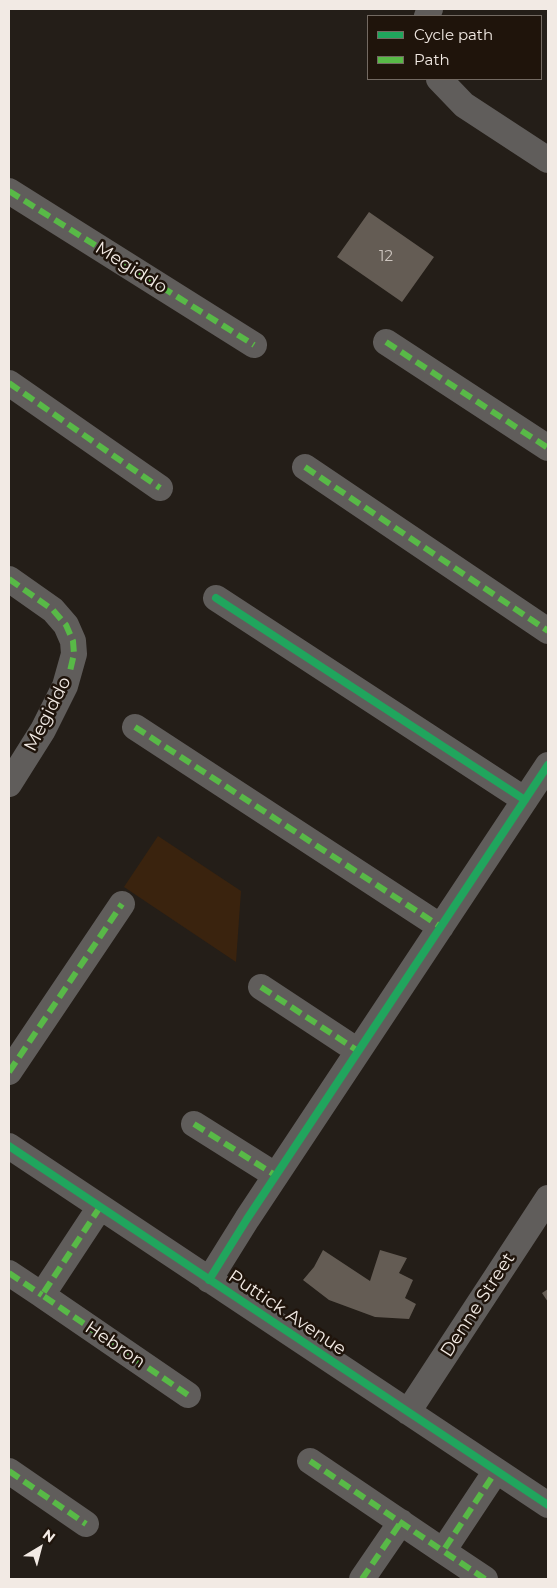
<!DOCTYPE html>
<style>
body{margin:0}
#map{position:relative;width:557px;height:1588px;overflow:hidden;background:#241e18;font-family:Montserrat,sans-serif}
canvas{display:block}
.frame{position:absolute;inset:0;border:10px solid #f2eae4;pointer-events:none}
.legend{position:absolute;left:367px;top:15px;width:175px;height:65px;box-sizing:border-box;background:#1f140b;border:1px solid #736a62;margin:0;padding:6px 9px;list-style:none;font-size:15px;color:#f2eae4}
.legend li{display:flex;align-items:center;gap:10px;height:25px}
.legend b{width:25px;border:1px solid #736a62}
.north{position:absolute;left:15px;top:1523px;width:50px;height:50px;-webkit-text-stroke:4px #1f140b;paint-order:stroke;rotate:37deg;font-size:14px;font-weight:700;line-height:20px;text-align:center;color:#f2eae4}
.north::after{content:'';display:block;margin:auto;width:18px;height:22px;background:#f2eae4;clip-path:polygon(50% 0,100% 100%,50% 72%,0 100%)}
</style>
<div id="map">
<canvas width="557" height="1588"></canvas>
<div class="frame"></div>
<ul class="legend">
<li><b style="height:6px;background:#20a55d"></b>Cycle path</li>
<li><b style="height:6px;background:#58b947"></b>Path</li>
</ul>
<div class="north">N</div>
</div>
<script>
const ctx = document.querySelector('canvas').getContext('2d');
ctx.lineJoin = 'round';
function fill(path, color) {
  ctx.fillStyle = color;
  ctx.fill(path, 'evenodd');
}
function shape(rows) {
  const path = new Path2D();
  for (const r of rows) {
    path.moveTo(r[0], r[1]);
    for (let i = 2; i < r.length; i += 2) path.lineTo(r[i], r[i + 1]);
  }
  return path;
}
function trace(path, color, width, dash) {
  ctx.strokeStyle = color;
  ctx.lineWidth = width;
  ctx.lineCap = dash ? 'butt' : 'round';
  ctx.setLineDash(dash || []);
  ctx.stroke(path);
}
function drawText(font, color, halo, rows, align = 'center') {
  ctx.font = font + ' Montserrat,sans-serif';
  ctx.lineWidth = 5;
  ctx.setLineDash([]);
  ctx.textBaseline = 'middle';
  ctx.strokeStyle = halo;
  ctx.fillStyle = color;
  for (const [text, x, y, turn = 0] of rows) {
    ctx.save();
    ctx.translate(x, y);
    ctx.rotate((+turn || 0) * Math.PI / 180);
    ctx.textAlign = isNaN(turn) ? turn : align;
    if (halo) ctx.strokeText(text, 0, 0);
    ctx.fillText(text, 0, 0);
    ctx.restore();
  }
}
fill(shape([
 [158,836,241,891,236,962,124,887]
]), '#3a230e');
fill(shape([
 [369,212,434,257,402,302,337,257],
 [323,1250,370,1281,380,1250,407,1258,399,1273,413,1280,405,1298,416,1304,409,1319,375,1317,329,1300,303,1280,314,1267],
 [548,1289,548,1302,542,1293]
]), '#645c54');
trace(shape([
 [427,16,430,9],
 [439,79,464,105,548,160],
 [9,191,254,345],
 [386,342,548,448],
 [9,383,160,488],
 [305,467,548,631],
 [9,579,53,610,66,625,73,641,74,654,65,686,43,730,9,784],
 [216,598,525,800],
 [135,727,441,927],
 [261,987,358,1051],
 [9,1072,122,904],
 [194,1124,275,1175],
 [9,1146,548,1505],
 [100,1207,42,1295,188,1395],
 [9,1273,42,1295],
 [209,1280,247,1219,548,765],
 [408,1412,548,1198],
 [310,1461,443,1551],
 [9,1471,86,1524],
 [362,1579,401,1522],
 [485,1579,443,1551,496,1471]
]), '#605d5b', 26);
trace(shape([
 [9,191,254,345],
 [386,342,548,448],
 [9,383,160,488],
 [305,467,548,631],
 [9,579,53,610,66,625,73,641,74,654,70,671],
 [135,727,441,927],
 [261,987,358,1051],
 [9,1072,122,904],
 [194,1124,275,1175],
 [100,1207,42,1295,188,1395],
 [9,1273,42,1295],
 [310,1461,443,1551],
 [9,1471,86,1524],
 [362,1579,401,1522],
 [485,1579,443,1551,496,1471]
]), '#58b947', 6, [12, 6]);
trace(shape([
 [216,598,525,800],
 [9,1146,548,1505],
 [209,1280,247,1219,548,765]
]), '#20a55d', 8);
drawText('15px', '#cec6c0', null, [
 ["12",386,257]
]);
drawText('18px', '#f2eae4', '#1f140b', [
 ["Megiddo",131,268,32],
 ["Megiddo",48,714,-63],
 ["Denne Street",478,1305,-57],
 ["Puttick Avenue",287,1313,34],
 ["Hebron",115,1345,34]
]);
</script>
